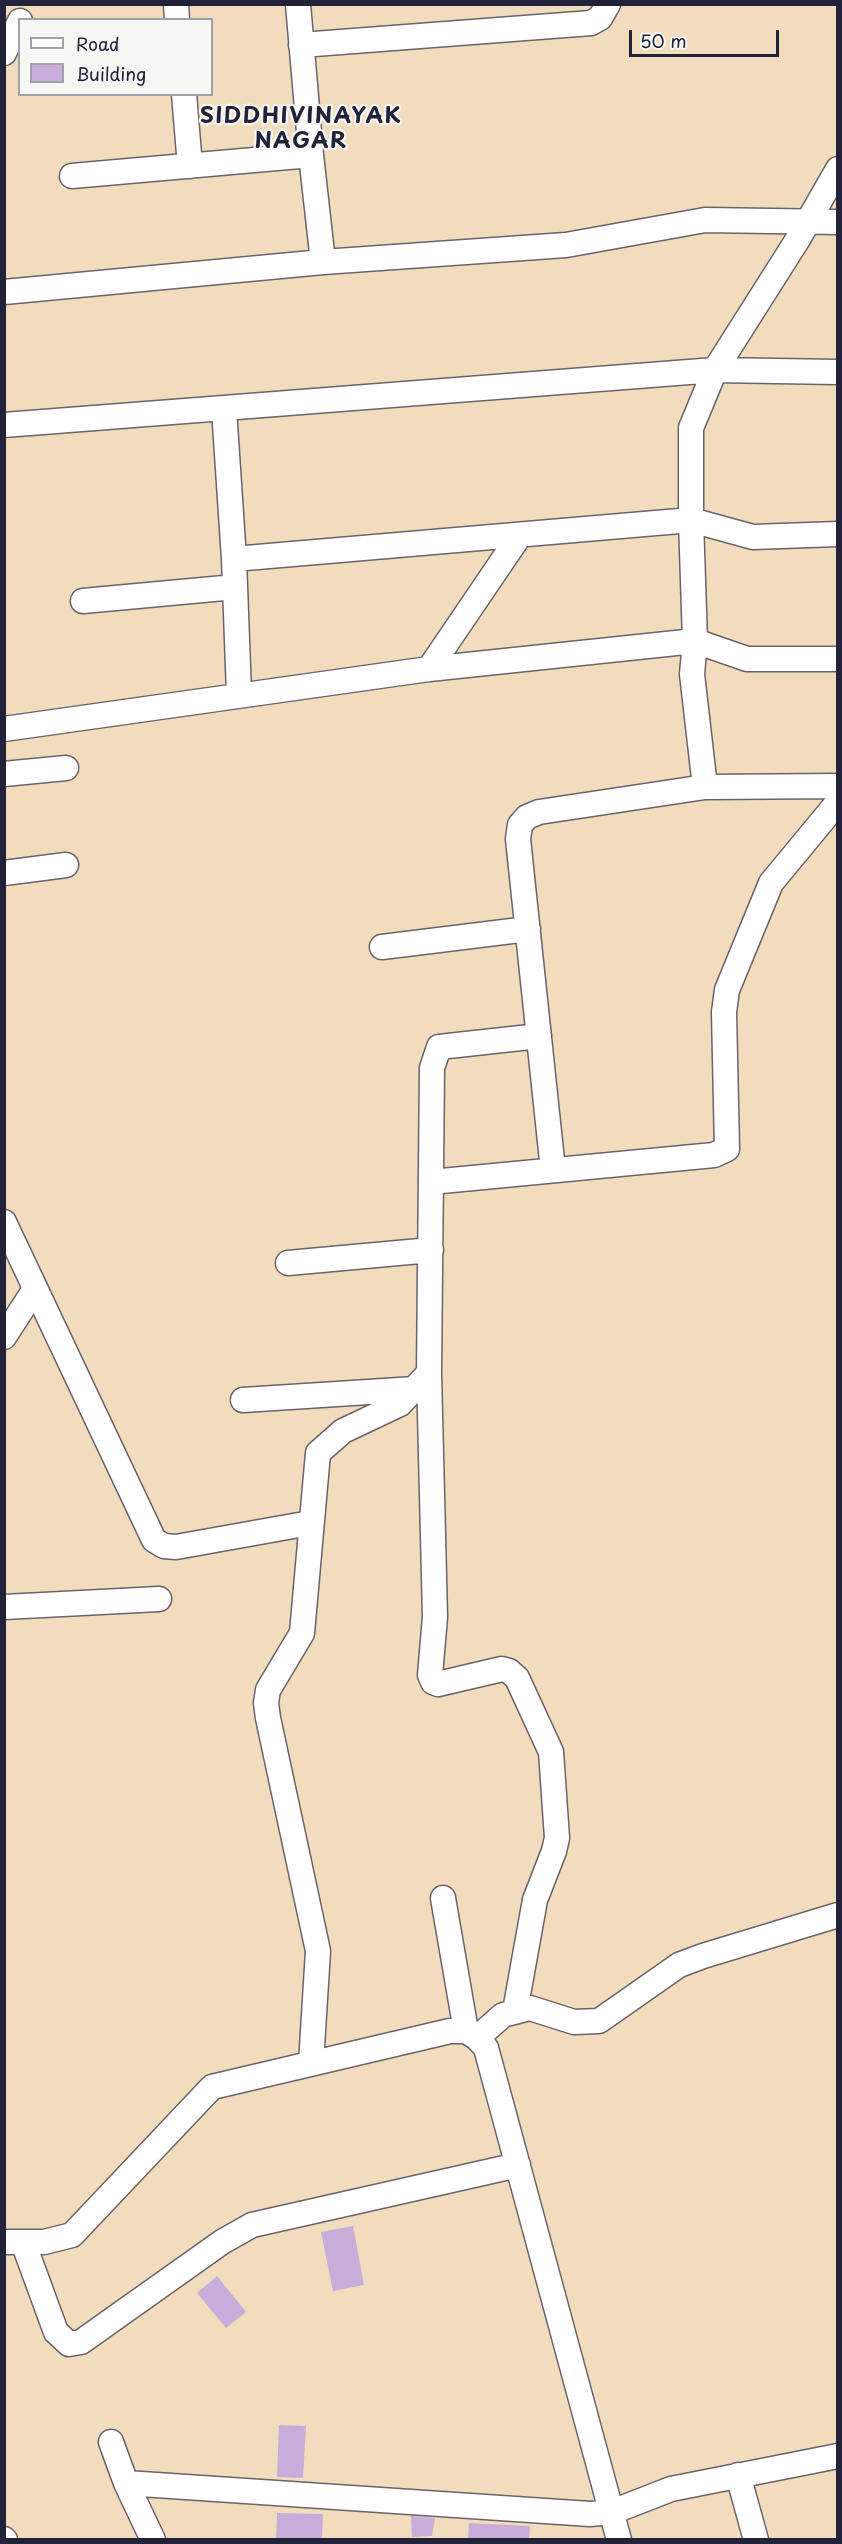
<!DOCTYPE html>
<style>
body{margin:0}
#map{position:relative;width:842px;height:2544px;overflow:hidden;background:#f2dcbe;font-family:"Playpen Sans",sans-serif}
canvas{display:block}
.frame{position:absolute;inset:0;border:6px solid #22223b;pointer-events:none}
.legend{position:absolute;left:18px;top:18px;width:195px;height:78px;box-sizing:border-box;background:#f6f6f2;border:2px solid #a1a1a9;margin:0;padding:8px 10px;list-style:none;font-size:18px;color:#22223b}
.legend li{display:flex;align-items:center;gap:12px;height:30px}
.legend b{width:30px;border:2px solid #a1a1a9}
.scale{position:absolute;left:629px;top:30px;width:150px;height:27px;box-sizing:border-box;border:3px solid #22223b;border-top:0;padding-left:8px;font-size:18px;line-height:21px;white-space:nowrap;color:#22223b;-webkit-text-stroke:4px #f6f6f2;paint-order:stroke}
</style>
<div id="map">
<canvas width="842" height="2544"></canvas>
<div class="frame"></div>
<ul class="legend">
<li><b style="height:8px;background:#fff"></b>Road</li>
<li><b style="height:16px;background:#c8adda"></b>Building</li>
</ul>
<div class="scale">50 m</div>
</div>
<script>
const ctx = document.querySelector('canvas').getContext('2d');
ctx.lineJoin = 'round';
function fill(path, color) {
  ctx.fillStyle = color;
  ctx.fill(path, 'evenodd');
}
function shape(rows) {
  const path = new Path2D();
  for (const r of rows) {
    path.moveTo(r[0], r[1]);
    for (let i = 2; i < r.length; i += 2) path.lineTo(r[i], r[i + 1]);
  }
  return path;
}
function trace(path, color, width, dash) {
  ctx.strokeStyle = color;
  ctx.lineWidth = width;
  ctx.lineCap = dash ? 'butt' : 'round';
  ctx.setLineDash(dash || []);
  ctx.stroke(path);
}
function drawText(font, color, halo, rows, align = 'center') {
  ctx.font = font + ' "Playpen Sans",sans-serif';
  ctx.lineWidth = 4.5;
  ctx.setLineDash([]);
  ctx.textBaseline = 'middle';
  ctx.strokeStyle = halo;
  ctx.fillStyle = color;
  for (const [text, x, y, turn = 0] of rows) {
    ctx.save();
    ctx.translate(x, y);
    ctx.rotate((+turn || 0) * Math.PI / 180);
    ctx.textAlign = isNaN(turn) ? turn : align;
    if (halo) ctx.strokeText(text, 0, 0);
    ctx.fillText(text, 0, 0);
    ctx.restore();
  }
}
fill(shape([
 [353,2226,364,2285,333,2291,321,2232],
 [217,2276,246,2312,226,2328,197,2293],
 [279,2425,306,2426,303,2478,277,2477],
 [277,2513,323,2514,322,2540,276,2540],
 [411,2516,435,2518,432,2536,412,2537],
 [469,2523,530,2526,529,2540,468,2540]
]), '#c8adda');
const minor = shape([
 [176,4,177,20],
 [298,4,311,155,323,262],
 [301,45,591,23,600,18,608,4],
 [4,53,20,21],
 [184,94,190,166],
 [838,169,798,239,715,370,691,428,691,520,695,641,692,674,705,787,838,786],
 [72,176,311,155],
 [4,292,323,262,566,245,705,220,838,222],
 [224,409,234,559,239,694],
 [4,425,715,370,838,372],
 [234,559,691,520,753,537,838,534],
 [83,601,235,587],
 [429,669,520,535],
 [4,729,429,669,695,641,747,659,838,659],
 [4,774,66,768],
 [4,873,66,865],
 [382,947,528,929],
 [553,1170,518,839,520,825,527,817,539,812,705,787],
 [431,1182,714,1155,727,1149,724,1012,727,990,771,883,838,802],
 [4,1222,154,1540,164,1546,176,1547,310,1523],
 [288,1263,431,1250],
 [4,1337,35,1289],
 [243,1400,415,1389],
 [4,1607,159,1599],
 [443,1898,466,2031],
 [515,2011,535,1900,554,1851,557,1838,551,1752,517,1678,509,1671,502,1669,438,1684,433,1682,430,1675,435,1617,429,1373,432,1068,439,1047,539,1036],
 [477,2038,503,2015,530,2008,574,2022,599,2021,679,1965,703,1956,838,1915],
 [311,2063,318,1951,268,1718,266,1703,268,1690,302,1633,318,1453,343,1431,400,1404,429,1373],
 [4,2242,44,2242,72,2235,212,2087,450,2031,466,2031,477,2038,486,2048,619,2540],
 [23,2242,56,2332,69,2344,81,2342,222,2242,252,2225,518,2165],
 [111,2442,126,2483,153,2540],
 [738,2475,756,2540],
 [126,2483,590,2514,612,2512,671,2489,838,2456],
 [4,2539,5,2540]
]);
trace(minor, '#6b6369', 27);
trace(minor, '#fff', 24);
ctx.letterSpacing = '1.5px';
drawText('bold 22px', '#22223b', '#f6f6f2', [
 ["SIDDHIVINAYAK",301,117],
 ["NAGAR",301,142]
]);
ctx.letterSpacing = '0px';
</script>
